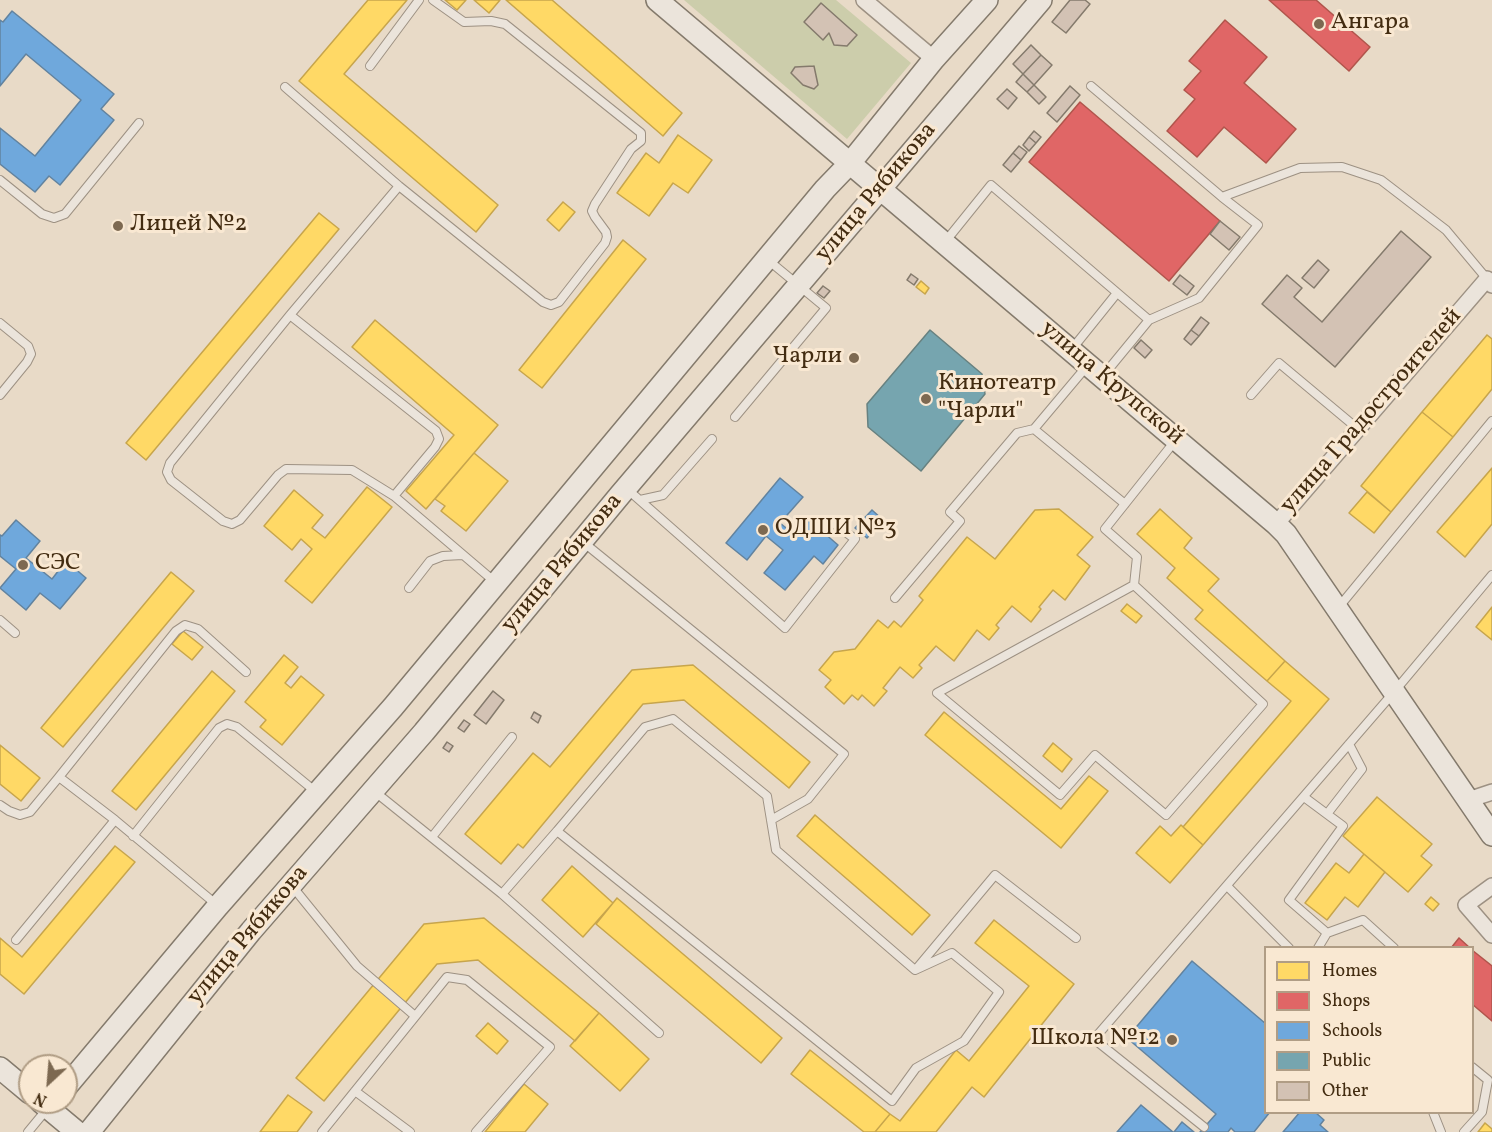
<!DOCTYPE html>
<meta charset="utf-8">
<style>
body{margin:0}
#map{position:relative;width:1492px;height:1132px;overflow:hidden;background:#e8dac7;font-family:Vollkorn,serif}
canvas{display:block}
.legend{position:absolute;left:1264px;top:946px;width:210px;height:168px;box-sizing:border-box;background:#f9e8d2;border:2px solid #b09d85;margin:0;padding:8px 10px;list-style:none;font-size:18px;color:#432c11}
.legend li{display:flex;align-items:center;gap:12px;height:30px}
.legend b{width:30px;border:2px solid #b09d85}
.north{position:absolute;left:18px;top:1054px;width:60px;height:60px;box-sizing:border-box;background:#f9e8d2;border:2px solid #b09d85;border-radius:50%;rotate:206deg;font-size:16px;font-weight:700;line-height:24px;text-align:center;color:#432c11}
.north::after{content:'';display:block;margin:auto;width:21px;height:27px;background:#7d6951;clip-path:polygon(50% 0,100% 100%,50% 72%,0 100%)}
</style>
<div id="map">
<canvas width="1492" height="1132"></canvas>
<ul class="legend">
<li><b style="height:16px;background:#ffd966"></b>Homes</li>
<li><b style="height:16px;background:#e06666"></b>Shops</li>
<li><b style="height:16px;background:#6fa8dc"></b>Schools</li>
<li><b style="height:16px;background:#76a5af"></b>Public</li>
<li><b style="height:16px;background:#d3c2b4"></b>Other</li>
</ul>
<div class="north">N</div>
</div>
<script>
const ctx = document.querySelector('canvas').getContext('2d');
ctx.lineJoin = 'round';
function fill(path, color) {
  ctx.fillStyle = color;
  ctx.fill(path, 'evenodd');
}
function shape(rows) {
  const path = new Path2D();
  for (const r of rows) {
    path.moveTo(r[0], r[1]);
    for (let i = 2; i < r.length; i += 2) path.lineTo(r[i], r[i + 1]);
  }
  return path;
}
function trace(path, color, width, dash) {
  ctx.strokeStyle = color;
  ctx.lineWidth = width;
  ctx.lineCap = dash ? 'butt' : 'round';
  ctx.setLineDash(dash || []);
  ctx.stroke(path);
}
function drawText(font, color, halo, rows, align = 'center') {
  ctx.font = font + ' Vollkorn,serif';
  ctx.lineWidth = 6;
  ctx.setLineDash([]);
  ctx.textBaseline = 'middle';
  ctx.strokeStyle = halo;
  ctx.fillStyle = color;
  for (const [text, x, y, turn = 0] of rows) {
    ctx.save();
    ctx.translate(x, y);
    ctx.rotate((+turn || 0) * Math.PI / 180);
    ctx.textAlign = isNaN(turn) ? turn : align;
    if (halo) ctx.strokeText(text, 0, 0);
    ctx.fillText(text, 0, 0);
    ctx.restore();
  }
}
fill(shape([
 [684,0,836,0,911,63,847,139]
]), '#cccdab');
const homes = shape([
 [368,0,407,0,344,74,498,205,476,232,299,81,368,0],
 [445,0,466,0,457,10,445,0],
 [474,0,500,0,489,13,474,0],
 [506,0,552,0,682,113,663,136,506,0],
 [678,135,712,160,688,193,673,183,649,216,617,193,646,153,659,163,678,135],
 [563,202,575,212,559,231,547,220,563,202],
 [319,213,339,229,146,460,126,443,319,213],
 [623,240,646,259,542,388,519,370,623,240],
 [921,281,929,288,925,294,916,287,921,281],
 [375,320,498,425,426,509,406,491,454,435,352,347,375,320],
 [1487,335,1492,339,1492,389,1453,437,1422,412,1487,335],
 [1422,412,1453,437,1391,512,1361,486,1422,412],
 [474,453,508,481,466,531,441,511,445,506,435,499,474,453],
 [1492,468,1492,524,1465,557,1437,532,1492,468],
 [367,487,392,507,312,603,285,581,312,549,301,539,292,550,264,526,294,490,323,515,312,528,325,538,367,487],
 [1367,492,1391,512,1374,533,1349,513,1367,492],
 [1059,509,1093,537,1077,555,1090,566,1065,600,1053,590,1039,607,1041,609,1031,622,1012,606,996,625,999,628,989,640,977,630,954,661,936,646,919,665,922,668,913,678,900,667,883,688,887,691,874,706,862,695,858,700,852,695,844,704,825,687,831,680,819,670,834,652,855,649,878,620,888,628,894,621,901,627,923,600,919,596,967,537,995,559,1035,510,1059,509],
 [1160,509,1192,538,1184,548,1219,579,1208,591,1285,661,1267,681,1195,619,1203,610,1167,578,1175,568,1137,534,1160,509],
 [171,572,194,591,63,747,41,728,171,572],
 [1127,604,1142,616,1136,623,1121,611,1127,604],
 [1492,607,1492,640,1476,627,1492,607],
 [183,631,203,647,192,660,172,644,183,631],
 [284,655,298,667,285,683,291,688,301,676,324,695,282,745,260,727,266,720,245,702,284,655],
 [1285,661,1329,699,1203,845,1183,827,1291,701,1267,681,1285,661],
 [693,665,810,762,789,788,684,700,643,704,523,848,518,844,501,864,465,834,533,753,550,767,632,670,693,665],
 [212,671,235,691,136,810,112,791,212,671],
 [944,712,1061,809,1089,776,1108,791,1061,848,925,735,944,712],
 [1053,743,1072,759,1062,772,1043,756,1053,743],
 [0,745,40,778,21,801,0,784,0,745],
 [1377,797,1432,844,1421,856,1432,865,1408,892,1343,836,1377,797],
 [815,815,930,915,912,935,797,836,815,815],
 [1181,825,1203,845,1170,883,1136,853,1160,826,1171,836,1181,825],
 [115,846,135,862,24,994,0,974,0,938,22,957,115,846],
 [1364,854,1385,872,1358,907,1345,897,1327,920,1305,903,1336,863,1349,873,1364,854],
 [572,866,613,903,583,937,542,900,572,866],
 [1431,897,1439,904,1433,911,1425,904,1431,897],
 [617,898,782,1038,761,1063,596,924,617,898],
 [484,918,599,1013,575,1041,478,960,437,964,324,1101,296,1078,424,924,484,918],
 [994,920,1074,984,984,1097,972,1087,936,1132,875,1132,890,1114,900,1121,956,1050,969,1061,1029,986,975,943,994,920],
 [599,1013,649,1059,620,1091,570,1046,599,1013],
 [488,1023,508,1041,497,1054,476,1036,488,1023],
 [810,1050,890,1114,875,1132,864,1132,791,1074,810,1050],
 [524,1084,548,1104,525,1132,485,1132,524,1084],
 [288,1095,312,1112,297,1132,260,1132,288,1095],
 [1485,1123,1492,1129,1492,1132,1478,1132,1485,1123]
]);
fill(homes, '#ffd966');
trace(homes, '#c7a54c', 1.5);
const shops = shape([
 [1269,0,1316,0,1370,47,1349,71,1269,0],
 [1225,20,1267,57,1244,83,1296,129,1266,163,1224,127,1197,157,1167,131,1195,99,1184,90,1201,71,1189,61,1225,20],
 [1080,102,1220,221,1169,281,1029,162,1080,102],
 [1459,938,1470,948,1451,948,1459,938],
 [1472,950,1492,966,1492,1021,1472,1004,1472,950]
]);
fill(shops, '#e06666');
trace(shops, '#b1554c', 1.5);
const schools = shape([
 [12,11,114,94,101,109,114,120,60,185,49,176,35,192,0,164,0,128,35,156,81,100,26,54,0,86,0,20,3,22,12,11],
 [780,478,803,497,780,523,796,536,809,520,838,545,823,564,814,556,785,590,764,573,783,550,766,536,747,560,726,543,780,478],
 [872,510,883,520,867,538,855,528,872,510],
 [16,520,40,541,26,558,52,579,66,561,86,578,60,609,40,593,26,610,0,588,16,569,0,556,0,535,2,536,16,520],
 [1192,961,1266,1024,1266,1112,1270,1112,1254,1132,1235,1132,1231,1128,1228,1132,1200,1132,1216,1114,1127,1038,1192,961],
 [1141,1105,1173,1132,1117,1132,1141,1105],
 [1300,1112,1315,1112,1324,1120,1320,1125,1328,1132,1283,1132,1300,1112],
 [1182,1122,1194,1132,1174,1132,1182,1122]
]);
fill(schools, '#6fa8dc');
trace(schools, '#62839f', 1.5);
const public = shape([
 [930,330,982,374,985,394,921,471,868,427,867,404,930,330]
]);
fill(public, '#76a5af');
trace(public, '#678180', 1.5);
const building = shape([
 [1070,0,1085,0,1090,4,1066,33,1052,22,1070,0],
 [821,3,857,35,847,46,834,45,829,33,823,40,804,22,821,3],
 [1031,45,1041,55,1023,74,1013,64,1031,45],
 [1041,55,1052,65,1034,85,1023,74,1041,55],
 [814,66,818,85,814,89,803,85,791,73,795,67,814,66],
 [1023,74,1034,85,1027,92,1016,82,1023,74],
 [1034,85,1046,97,1039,104,1027,92,1034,85],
 [1070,86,1080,95,1057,122,1047,113,1070,86],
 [1007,89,1017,98,1008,109,997,99,1007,89],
 [1034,131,1041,137,1036,143,1029,137,1034,131],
 [1029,137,1036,143,1029,151,1023,145,1029,137],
 [1019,146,1027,152,1021,160,1013,153,1019,146],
 [1013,153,1021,160,1011,172,1003,165,1013,153],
 [1220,221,1240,237,1229,250,1210,234,1220,221],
 [1401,231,1431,257,1335,367,1262,304,1287,275,1302,288,1294,297,1322,322,1401,231],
 [1318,260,1329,270,1314,288,1302,278,1318,260],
 [911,274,918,279,914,285,907,280,911,274],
 [1180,275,1194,286,1187,295,1173,284,1180,275],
 [823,286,830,291,824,298,817,293,823,286],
 [1201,317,1209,323,1199,336,1191,330,1201,317],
 [1191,330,1199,336,1191,345,1184,339,1191,330],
 [1141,340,1152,350,1145,358,1134,348,1141,340],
 [493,691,504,700,486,724,474,715,493,691],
 [534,712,541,716,538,723,531,718,534,712],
 [464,720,470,724,464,732,458,728,464,720],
 [447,742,453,746,449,752,443,748,447,742]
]);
fill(building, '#d3c2b4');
trace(building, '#847a6c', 1.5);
const lane = shape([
 [370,66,419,0],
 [1091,86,1222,197,1300,168,1342,167,1381,180,1446,230,1487,279],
 [285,87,399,186,543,302,551,305,559,302,605,243,607,237,606,232,595,217,592,211,595,204,631,149,641,141,641,133,505,24,491,21,464,22,433,0],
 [0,180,42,214,54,218,65,214,139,123],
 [399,186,290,315,170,463,167,472,171,480,223,521,232,524,240,520,278,475,286,469,352,470,394,496,495,582],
 [945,242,991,185,1149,320,1103,376],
 [290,315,436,431,439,439,435,447,394,496],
 [1149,320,1199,298,1258,225,1222,197],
 [0,323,28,346,31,354,27,362,0,395],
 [1072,349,1117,293],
 [1087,366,1034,429,1125,504],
 [1251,395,1279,363,1358,429],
 [735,417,826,308,768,260],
 [627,489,785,628,855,539,832,522],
 [640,500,663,495,712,439],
 [583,542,844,754,808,799,771,820],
 [1134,585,937,693,1060,795,1095,755,1166,815,1263,704,1134,585,1137,557,1105,529,1175,441],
 [409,588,430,561,443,556,463,555],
 [895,598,960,521,950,512,1017,433,1034,429],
 [1338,608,1492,421],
 [0,620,15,633],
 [59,777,176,631,185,625,198,629,246,672],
 [374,791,502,894,557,831,892,1101,916,1068,964,1041,999,992,952,953,915,970,776,850,767,796,673,719,645,727,557,831],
 [1304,797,1343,826,1289,900,1327,933,1318,948],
 [0,805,9,811,20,815,30,812,59,777,115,820],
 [1327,814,1362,769,1349,744],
 [133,836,219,728,227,724,237,727,316,792],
 [432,837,512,737],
 [292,886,357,966,415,1016],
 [1227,886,1289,948],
 [502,894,659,1033],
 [1327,933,1363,920,1394,948],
 [16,940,115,820,217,905],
 [918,967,995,875,1076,938],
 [355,1091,410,1132],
 [1433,1112,1441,1132],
 [1204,1127,1094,1039,1394,692,1492,575],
 [28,1132,47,1109],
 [322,1132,447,977,467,980,550,1047,476,1132],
 [1464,1132,1482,1112,1488,1080,1472,1067]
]);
const street = shape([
 [864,0,934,59],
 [1276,524,1487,279,1492,285],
 [1468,800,1492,792],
 [1492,886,1466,905,1492,935]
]);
const secondary = shape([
 [657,0,1276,524,1286,534,1492,835],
 [0,1068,30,1093],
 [66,1087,218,906,393,707,825,189,851,162,934,59,987,0],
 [41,1102,77,1132],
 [89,1132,251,931,424,732,620,495,1041,0]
]);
trace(lane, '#9d9183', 10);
trace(street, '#9d9183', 18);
trace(secondary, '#847a6c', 24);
trace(lane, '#ebe4db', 8);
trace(street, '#ebe4db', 15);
trace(secondary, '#ebe4db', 21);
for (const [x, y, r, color] of [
 [1319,24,6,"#7d6951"],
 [118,226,6,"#7d6951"],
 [854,358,6,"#7d6951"],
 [926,399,6,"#7d6951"],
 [763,530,6,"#7d6951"],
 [23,565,6,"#7d6951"],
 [1172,1040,6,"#7d6951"]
]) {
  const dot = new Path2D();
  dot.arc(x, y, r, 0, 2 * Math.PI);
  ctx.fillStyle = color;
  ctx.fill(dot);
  trace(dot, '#f9e8d2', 2);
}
drawText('24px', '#432c11', '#f9e8d2', [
 ["Ангара",1331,24],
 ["Лицей №2",130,226],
 ["Чарли",842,358,"right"],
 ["Кинотеатр",938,385],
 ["\"Чарли\"",938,413],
 ["ОДШИ №3",775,530],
 ["СЭС",35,565],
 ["Школа №12",1160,1040,"right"]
], 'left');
drawText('24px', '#432c11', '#f9e8d2', [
 ["улица Рябикова",877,193,-50],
 ["улица Крупской",1111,384,40],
 ["улица Градостроителей",1372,412,-49],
 ["улица Рябикова",563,564,-50],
 ["улица Рябикова",249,936,-50]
]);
</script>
